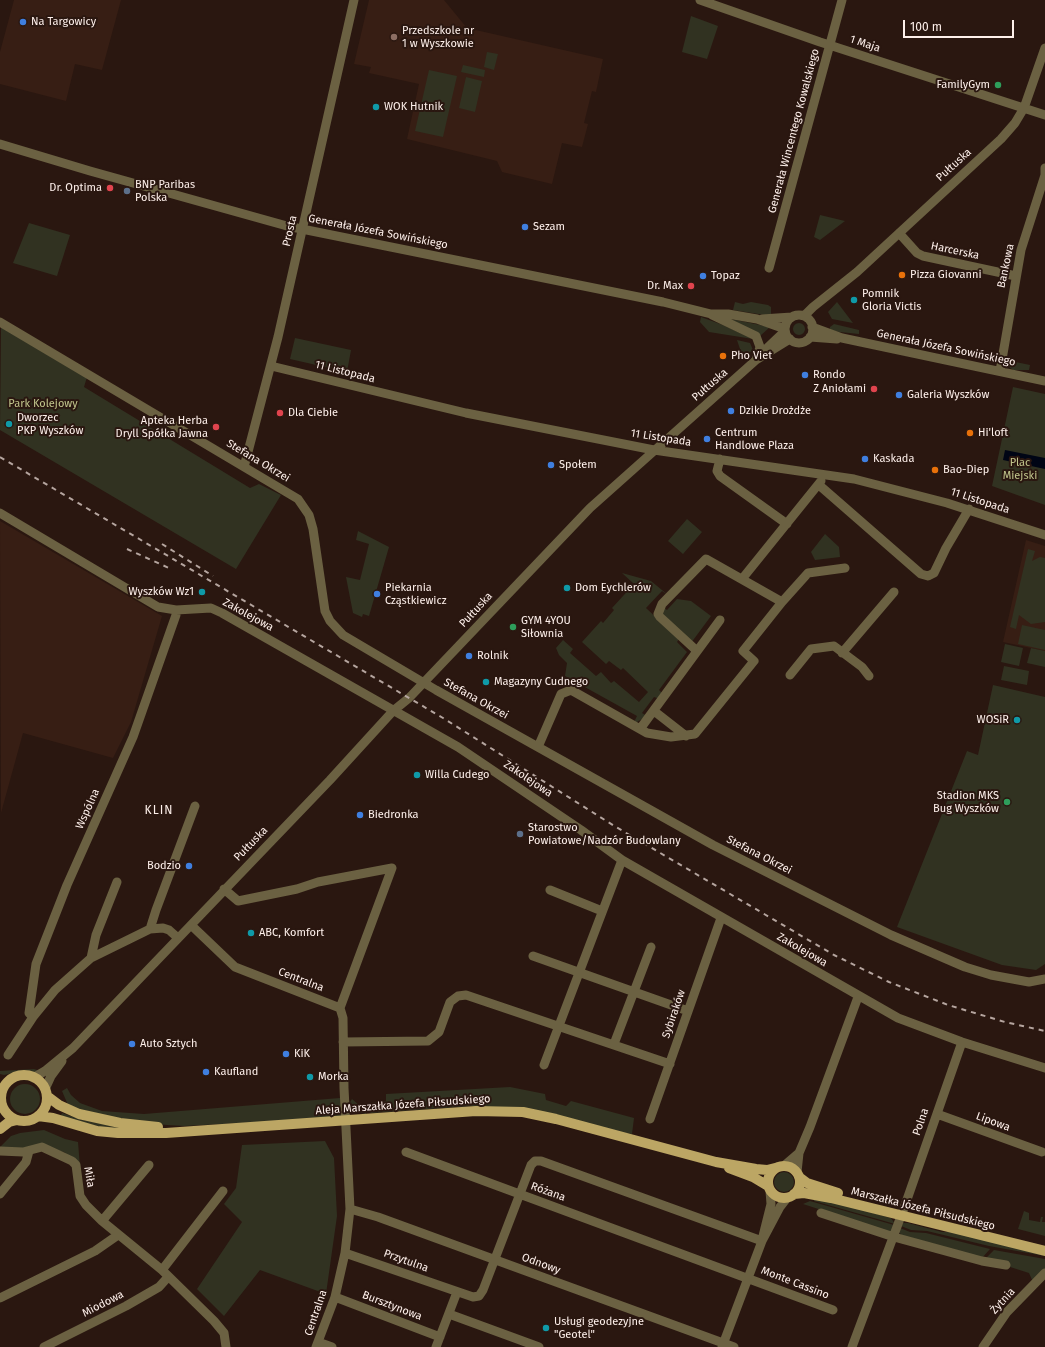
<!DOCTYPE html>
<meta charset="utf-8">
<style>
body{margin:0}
#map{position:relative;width:1045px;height:1347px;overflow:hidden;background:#2a1710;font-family:"Fira Sans",sans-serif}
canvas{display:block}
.scale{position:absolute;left:903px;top:20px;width:111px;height:18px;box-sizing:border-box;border:2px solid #fef0eb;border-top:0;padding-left:5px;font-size:12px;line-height:14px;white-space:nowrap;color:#fef0eb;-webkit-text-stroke:3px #2a1710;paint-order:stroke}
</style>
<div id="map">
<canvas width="1045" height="1347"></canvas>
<div class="scale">100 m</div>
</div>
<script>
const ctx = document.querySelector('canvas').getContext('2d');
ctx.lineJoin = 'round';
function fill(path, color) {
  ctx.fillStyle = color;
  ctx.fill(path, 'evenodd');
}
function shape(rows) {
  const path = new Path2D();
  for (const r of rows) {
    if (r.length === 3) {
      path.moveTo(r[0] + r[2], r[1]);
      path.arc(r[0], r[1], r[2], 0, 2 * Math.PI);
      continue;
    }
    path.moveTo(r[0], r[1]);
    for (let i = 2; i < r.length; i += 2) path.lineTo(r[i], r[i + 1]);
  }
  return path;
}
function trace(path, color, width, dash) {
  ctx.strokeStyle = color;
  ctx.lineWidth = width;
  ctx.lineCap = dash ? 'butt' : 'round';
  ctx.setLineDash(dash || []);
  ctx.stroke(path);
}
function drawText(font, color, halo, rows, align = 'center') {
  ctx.font = font + ' "Fira Sans",sans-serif';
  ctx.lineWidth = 4;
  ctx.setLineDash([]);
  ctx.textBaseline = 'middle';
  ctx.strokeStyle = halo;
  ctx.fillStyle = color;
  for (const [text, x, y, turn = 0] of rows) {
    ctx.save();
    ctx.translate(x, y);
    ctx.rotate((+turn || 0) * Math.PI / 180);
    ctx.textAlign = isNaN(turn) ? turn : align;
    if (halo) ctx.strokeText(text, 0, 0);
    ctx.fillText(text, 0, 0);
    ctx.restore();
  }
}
fill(shape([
 [14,0,121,0,102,70,75,64,66,101,0,84,0,52],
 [369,0,444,0,467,28,603,59,596,92,592,91,584,123,588,124,582,147,562,143,552,184,502,172,497,161,407,139,419,84,369,73,371,67,354,64],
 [0,521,162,616,131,722,113,758,23,733,1,813],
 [1026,540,1045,546,1045,651,1003,642]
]), '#371e14');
fill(shape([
 [691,16,718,26,707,59,682,52],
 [487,52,498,54,494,70,484,67],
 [463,65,485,70,484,77,461,72],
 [429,70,457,76,443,137,415,131],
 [466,77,482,81,475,112,459,108],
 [820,215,845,221,820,240,814,237],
 [29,223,70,235,57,276,13,263],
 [735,302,743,304,751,302,768,305,771,307,771,316,733,310],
 [837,302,853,323,832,319,828,312],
 [701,317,723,325,753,339,709,332,700,322],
 [726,318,770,327,760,336],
 [799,329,6],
 [834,324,859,330,859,334,830,331,830,327],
 [1,327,87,377,84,387,250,488,259,484,281,495,236,569,0,430],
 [295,338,351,350,347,372,290,359],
 [737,340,750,343,753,350,745,356,742,355],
 [1006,360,1030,365,1029,370,1013,370,1008,366],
 [1013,387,1045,394,1045,505,992,486],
 [687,519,702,532,683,554,668,541],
 [358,531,389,547,369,616,363,614,362,617,353,613,346,577,360,580,369,544,356,540],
 [825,534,839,547,840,557,815,560,811,552],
 [1028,549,1035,551,1032,561,1040,557,1045,558,1045,622,1031,624,1019,615,1016,629,1010,627],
 [622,573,651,581,668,595,662,591,646,608,679,639,677,642,687,652,659,690,663,694,660,699,654,697,642,713,647,716,637,722,634,722,637,716,565,676,567,663,559,655,556,648,563,640,573,649,570,653,596,676,601,672,611,683,614,681,639,702,648,692,623,668,621,670,609,661,606,664,582,642,601,621,603,623,614,610,612,608,634,584],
 [677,599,691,601,711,616,691,643,661,616,663,607,667,610],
 [1022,625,1045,630,1045,650,1018,644],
 [1005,644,1023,648,1019,666,1001,662],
 [1031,648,1045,651,1045,667,1027,663],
 [1004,666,1029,671,1027,685,1001,680],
 [993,685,1045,697,1045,964,1036,970,1002,965,897,927,967,751,978,755],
 [34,1069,40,1071,35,1073,23,1071,4,1075,0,1074,0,1071],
 [25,1099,15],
 [510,1087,545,1094,546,1100,566,1106,571,1101,634,1118,632,1134,472,1106,371,1113,361,1104,386,1101,386,1094],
 [67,1088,71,1095,80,1103,102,1111,144,1114,340,1098,342,1118,184,1126,167,1125,118,1120,81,1112,68,1105,62,1091],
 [352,1099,366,1111,366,1114,357,1112,352,1109,349,1104],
 [62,1113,83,1120,126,1128,110,1129,60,1118],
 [44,1130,65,1139,78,1142,80,1167,64,1152,0,1147,11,1136,20,1133],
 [325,1141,334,1158,337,1216,326,1294,260,1270,224,1316,197,1289,242,1222,224,1204,236,1188,242,1145],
 [784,1182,10],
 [814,1197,891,1218,895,1224,814,1201],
 [810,1201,894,1225,893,1230,889,1232,803,1204],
 [1024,1211,1029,1213,1029,1220,1040,1222,1041,1217,1043,1217,1042,1222,1045,1222,1045,1236,1018,1229],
 [903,1223,908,1223,942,1232,958,1232,1045,1254,1045,1256,989,1246,927,1231,911,1230,901,1226],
 [900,1228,910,1232,926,1233,990,1249,982,1258,902,1236,899,1232],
 [994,1250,1045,1259,1045,1270,1033,1282,1029,1273,985,1259]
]), '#313221');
fill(shape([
 [1005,450,1045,458,1045,469,1003,460]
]), '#000515');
trace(shape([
 [700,0,820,42,1045,115],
 [0,144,90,171,287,226,663,302,711,314,728,314,757,319,785,329],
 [899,233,917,253,923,256,1016,276],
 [769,268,842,0],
 [712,315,756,336,760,347,756,360],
 [799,329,14],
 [804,316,813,307,857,272,1001,139,1015,123,1024,108,1045,48],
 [762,319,792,317],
 [0,322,298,499,309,515,313,529,325,611,330,621,343,635,436,690,713,845,891,935,965,967,991,975,1029,982,1045,979],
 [812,327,842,338,1045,381],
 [810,337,837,339],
 [765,350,785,331],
 [271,366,466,413,654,450,854,479,947,503,1045,535],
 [1000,371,1021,250,1045,175,1045,168],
 [720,459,717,471,720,476,787,524],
 [244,467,278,337,354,0],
 [819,485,921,574,928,576,934,573,946,548,969,509],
 [0,513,158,607,176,610,211,608,222,613,458,747,581,830,622,860,898,1018,962,1042,1045,1068],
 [742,579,821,481],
 [782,602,808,573,845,568],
 [176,610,176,615,133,737,67,885,36,964,29,1013,33,1017,55,990,91,958,150,929,163,928,169,930,178,938],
 [842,653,894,592],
 [790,675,811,649,834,646,862,667,869,676],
 [654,711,686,736],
 [640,729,720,620],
 [538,747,561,694,571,690,647,733,671,737,695,734,754,661,743,651,782,602,706,559,662,604,658,614,660,617,697,651],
 [224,889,238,901,297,889,318,882,392,868],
 [550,890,602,911],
 [191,925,235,967,340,1008,343,1018,344,1088,350,1209,345,1253,335,1297,316,1347],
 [150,929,156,910,195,806],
 [533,956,688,1011],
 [91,958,96,935,117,882],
 [340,1008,392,868],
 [343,1042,428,1041,439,1032,450,1002,458,996,466,995,670,1064],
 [614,1044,651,947],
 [8,1055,33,1017],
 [544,1065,622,860],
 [33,1078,45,1071,73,1048,330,780,393,711,409,698,590,508,756,360,790,339],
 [45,1089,51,1076,62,1061],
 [937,1114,1042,1152],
 [650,1119,721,918],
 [0,1151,23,1152,42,1147,72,1161,76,1165,80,1196,86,1205,102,1221,162,1270,214,1321,224,1333,226,1347],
 [406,1152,833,1310],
 [785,1165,799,1153],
 [797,1172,799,1153,810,1127,858,997],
 [0,1194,26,1162,29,1151],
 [350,1209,378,1217,734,1347],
 [903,1211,962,1042],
 [821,1213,894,1237,982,1261,1006,1265],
 [102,1221,149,1165],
 [763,1236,771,1204,770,1191],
 [345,1253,473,1297,479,1296,483,1290,531,1165,535,1161,541,1161,762,1241],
 [162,1270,223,1191],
 [335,1297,440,1337],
 [0,1298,95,1251,118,1235],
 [449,1314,539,1347],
 [318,1342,332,1347],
 [44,1347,126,1306,159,1287,168,1277],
 [436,1347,457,1292],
 [722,1347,762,1241,780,1207,787,1198],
 [852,1347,901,1216],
 [983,1347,1007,1312,1045,1273]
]), '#6b6142', 9);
trace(shape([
 [24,1098,23],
 [47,1096,59,1105,79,1114,120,1123,158,1127],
 [38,1116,53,1118,97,1131,118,1133,166,1133,476,1111,523,1112,556,1119,716,1162,756,1169,767,1170,775,1168],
 [0,1129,9,1122,17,1120],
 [784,1182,16],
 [729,1168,753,1177,768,1186],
 [799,1177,807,1183,838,1193],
 [794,1194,804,1193,831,1198,1045,1251]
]), '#bca664', 10);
trace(shape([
 [0,457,443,718,616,827,834,955,889,982,948,1005,1005,1022,1045,1031],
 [162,544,213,576],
 [127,549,169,568]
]), '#b5a59f', 2, [5, 5]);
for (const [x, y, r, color] of [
 [23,22,4,"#3f7fe0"],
 [394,37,4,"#8d6e63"],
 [998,85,4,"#2e9e5b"],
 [376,107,4,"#0f9aa8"],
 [110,188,4,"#e0444e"],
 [127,191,4,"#5c6f8a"],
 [525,227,4,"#3f7fe0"],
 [902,275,4,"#e8710a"],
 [703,276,4,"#3f7fe0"],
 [691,286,4,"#e0444e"],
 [854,300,4,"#0f9aa8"],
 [723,356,4,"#e8710a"],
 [805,375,4,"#3f7fe0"],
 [874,389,4,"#e0444e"],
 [899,395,4,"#3f7fe0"],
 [731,411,4,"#3f7fe0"],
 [280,413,4,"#e0444e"],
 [9,424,4,"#0f9aa8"],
 [216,427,4,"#e0444e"],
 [970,433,4,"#e8710a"],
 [707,439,4,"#3f7fe0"],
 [865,459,4,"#3f7fe0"],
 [551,465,4,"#3f7fe0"],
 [935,470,4,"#e8710a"],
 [567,588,4,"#0f9aa8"],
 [202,592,4,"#0f9aa8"],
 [377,594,4,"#3f7fe0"],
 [513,627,4,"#2e9e5b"],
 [469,656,4,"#3f7fe0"],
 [486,682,4,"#0f9aa8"],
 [1017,720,4,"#0f9aa8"],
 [417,775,4,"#0f9aa8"],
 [1007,802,4,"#2e9e5b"],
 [360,815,4,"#3f7fe0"],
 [520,834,4,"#5c6f8a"],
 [189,866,4,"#3f7fe0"],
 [251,933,4,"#0f9aa8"],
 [132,1044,4,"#3f7fe0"],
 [286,1054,4,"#3f7fe0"],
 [206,1072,4,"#3f7fe0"],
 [310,1077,4,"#0f9aa8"],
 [546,1328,4,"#0f9aa8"]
]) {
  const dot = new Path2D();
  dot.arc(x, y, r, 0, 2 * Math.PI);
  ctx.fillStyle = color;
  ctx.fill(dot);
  trace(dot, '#2a1710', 1.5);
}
drawText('11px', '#fef0eb', '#2a1710', [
 ["Na Targowicy",31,22],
 ["Przedszkole nr",402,31],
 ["1 w Wyszkowie",402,44],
 ["FamilyGym",990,85,"right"],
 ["WOK Hutnik",384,107],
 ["BNP Paribas",135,185],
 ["Polska",135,198],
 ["Dr. Optima",102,188,"right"],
 ["Sezam",533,227],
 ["Pizza Giovanni",910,275],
 ["Topaz",711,276],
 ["Dr. Max",683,286,"right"],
 ["Pomnik",862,294],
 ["Gloria Victis",862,307],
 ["Pho Viet",731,356],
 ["Rondo",813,375],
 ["Z Aniołami",866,389,"right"],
 ["Galeria Wyszków",907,395],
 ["Dzikie Drożdże",739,411],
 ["Dla Ciebie",288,413],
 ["Dworzec",17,418],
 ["PKP Wyszków",17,431],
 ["Apteka Herba",208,421,"right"],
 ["Dryll Spółka Jawna",208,434,"right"],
 ["Centrum",715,433],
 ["Handlowe Plaza",715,446],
 ["Hi'loft",978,433],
 ["Kaskada",873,459],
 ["Społem",559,465],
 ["Bao-Diep",943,470],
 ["Piekarnia",385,588],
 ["Cząstkiewicz",385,601],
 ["Dom Eychlerów",575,588],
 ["Wyszków Wz1",194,592,"right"],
 ["GYM 4YOU",521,621],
 ["Siłownia",521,634],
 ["Rolnik",477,656],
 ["Magazyny Cudnego",494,682],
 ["WOSiR",1009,720,"right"],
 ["Willa Cudego",425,775],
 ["Stadion MKS",999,796,"right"],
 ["Bug Wyszków",999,809,"right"],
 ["Biedronka",368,815],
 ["Starostwo",528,828],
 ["Powiatowe/Nadzór Budowlany",528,841],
 ["Bodzio",181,866,"right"],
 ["ABC, Komfort",259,933],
 ["Auto Sztych",140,1044],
 ["KiK",294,1054],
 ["Kaufland",214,1072],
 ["Morka",318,1077],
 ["Usługi geodezyjne",554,1322],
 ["\"Geotel\"",554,1335]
], 'left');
drawText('11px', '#fef0eb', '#2a1710', [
 ["1 Maja",865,44,18],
 ["Generała Wincentego Kowalskiego",794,131,-75],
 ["Pułtuska",954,165,-42],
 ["Prosta",290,231,-77],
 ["Generała Józefa Sowińskiego",378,232,11],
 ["Harcerska",955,251,12],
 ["Bankowa",1006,266,-78],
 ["Generała Józefa Sowińskiego",946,348,12],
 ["11 Listopada",345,372,14],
 ["Pułtuska",710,385,-41],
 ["11 Listopada",661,438,9],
 ["Stefana Okrzei",258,461,31],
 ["11 Listopada",980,501,18],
 ["Pułtuska",476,610,-47],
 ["Zakolejowa",248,615,29],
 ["Stefana Okrzei",476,699,29],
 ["Zakolejowa",528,779,34],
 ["Wspólna",88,809,-66],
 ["Pułtuska",251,844,-46],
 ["Stefana Okrzei",759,855,27],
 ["Zakolejowa",802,950,30],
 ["Centralna",301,980,21],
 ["Sybiraków",674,1014,-71],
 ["Aleja Marszałka Józefa Piłsudskiego",403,1105,-4],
 ["Polna",921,1122,-71],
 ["Lipowa",993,1122,20],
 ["Miła",89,1177,80],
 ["Różana",548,1192,20],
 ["Marszałka Józefa Piłsudskiego",923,1209,14],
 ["Przytulna",406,1261,20],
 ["Odnowy",541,1264,20],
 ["Monte Cassino",795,1283,21],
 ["Żytnia",1003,1301,-48],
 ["Miodowa",103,1304,-27],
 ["Bursztynowa",392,1306,21],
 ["Centralna",316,1313,-71]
]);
drawText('11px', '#c1c58c', '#2a1710', [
 ["Park Kolejowy",43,404],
 ["Plac",1020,463],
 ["Miejski",1020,476]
]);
ctx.letterSpacing = '1px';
drawText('12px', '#fef0eb', '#2a1710', [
 ["KLIN",159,811]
]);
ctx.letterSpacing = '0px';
</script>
